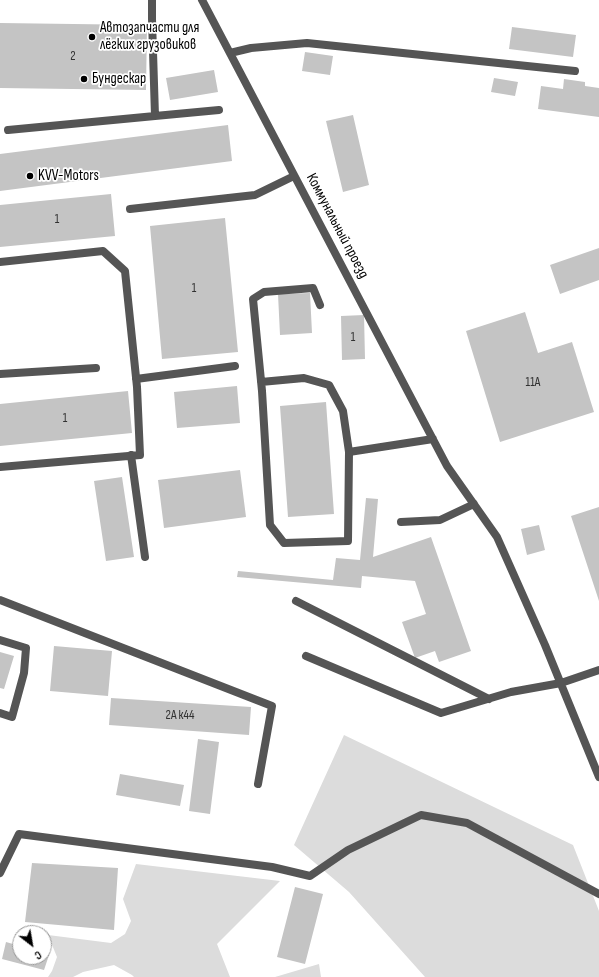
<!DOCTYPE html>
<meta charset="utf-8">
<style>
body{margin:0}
#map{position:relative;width:599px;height:977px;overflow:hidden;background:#fff;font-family:"Sofia Sans Condensed",sans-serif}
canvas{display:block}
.north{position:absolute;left:12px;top:925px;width:40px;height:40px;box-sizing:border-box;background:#fff;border:1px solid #999;border-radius:50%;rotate:149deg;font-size:11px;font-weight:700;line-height:16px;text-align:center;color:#000}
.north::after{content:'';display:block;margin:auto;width:14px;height:18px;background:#000;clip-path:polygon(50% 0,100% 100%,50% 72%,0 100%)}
</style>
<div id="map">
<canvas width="599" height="977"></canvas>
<div class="north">С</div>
</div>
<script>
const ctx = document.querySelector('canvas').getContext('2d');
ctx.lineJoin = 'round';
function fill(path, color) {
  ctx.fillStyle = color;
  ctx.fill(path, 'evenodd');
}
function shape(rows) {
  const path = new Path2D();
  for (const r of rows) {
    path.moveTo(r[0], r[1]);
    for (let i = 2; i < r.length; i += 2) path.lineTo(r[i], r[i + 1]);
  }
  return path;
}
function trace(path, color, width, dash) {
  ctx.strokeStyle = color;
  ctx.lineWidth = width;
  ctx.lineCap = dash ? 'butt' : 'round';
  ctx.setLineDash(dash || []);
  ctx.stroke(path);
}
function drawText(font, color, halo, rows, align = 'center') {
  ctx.font = font + ' "Sofia Sans Condensed",sans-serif';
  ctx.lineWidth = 3.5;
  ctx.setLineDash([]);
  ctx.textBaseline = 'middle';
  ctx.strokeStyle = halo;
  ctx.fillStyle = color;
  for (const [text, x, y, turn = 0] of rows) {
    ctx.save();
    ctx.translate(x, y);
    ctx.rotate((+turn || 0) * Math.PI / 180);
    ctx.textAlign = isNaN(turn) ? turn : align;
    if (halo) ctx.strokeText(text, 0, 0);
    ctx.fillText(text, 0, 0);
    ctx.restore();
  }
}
fill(shape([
 [344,735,573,845,599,911,599,977,425,977,349,892,294,845],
 [136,864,280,881,217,944,230,977,134,977,132,975,114,965,83,972,73,977,48,977,52,971,57,957,48,935,111,943,125,934,131,921,123,899],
 [319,964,321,977,275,977]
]), '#dcdcdc');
fill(shape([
 [0,23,147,25,146,90,0,88],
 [512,27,576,35,573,57,509,49],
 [305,52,333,56,330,75,302,71],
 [214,70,218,92,170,100,166,78],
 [494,78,518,82,515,96,491,92],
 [564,79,585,82,585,86,599,88,599,117,538,109,541,86,563,89],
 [353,115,369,185,343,192,326,121],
 [228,125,232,161,0,191,0,154],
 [111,194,115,236,0,247,0,205],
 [225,218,238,352,162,359,150,226],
 [599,248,599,280,560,294,550,265],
 [310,293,312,333,280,335,278,294],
 [525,312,538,353,572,342,594,412,500,442,466,331],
 [364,315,365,359,342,360,341,316],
 [237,386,240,423,177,428,174,392],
 [128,391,132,433,0,446,0,404],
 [326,402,334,514,288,517,280,406],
 [240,470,246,517,164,528,158,480],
 [122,477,134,557,106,561,94,481],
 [366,498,378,499,373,557,431,537,471,651,439,662,435,651,415,658,402,622,426,614,415,581,362,576,361,588,237,577,238,571,333,580,336,558,360,560],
 [599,507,599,601,571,516],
 [539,525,545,550,527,555,521,529],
 [54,646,112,651,108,696,50,691],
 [0,652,14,656,4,689,0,688],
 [111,698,251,707,249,735,109,725],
 [198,739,219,742,210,814,189,811],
 [120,774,184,785,180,806,116,795],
 [32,863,118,868,114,930,25,922],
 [295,887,323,894,305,964,277,957],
 [6,942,20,946,20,957,44,957,44,951,50,952,44,970,2,959]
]), '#c4c4c4');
trace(shape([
 [202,0,447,466,497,537,545,645,599,777],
 [230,53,251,48,307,43,575,71],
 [155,116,219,110],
 [8,130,155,116,152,19,152,0],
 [130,209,255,195,294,176],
 [0,262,103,251,125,271,137,387,140,455,0,467],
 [320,305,313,288,264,292,253,299,262,391,270,525,284,543,348,541,349,452,433,439],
 [0,374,96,368],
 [136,379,235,366],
 [261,382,304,378,329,385,343,411,349,452],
 [131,455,145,557],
 [401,522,440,520,474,504],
 [0,600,272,706,258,784],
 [296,601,489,699],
 [0,640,26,648,24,673,12,717,0,713],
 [306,656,441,713,511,692,561,683,599,670],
 [0,873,19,834,272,867,310,876,348,850,421,815,467,823,599,894]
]), '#555', 8);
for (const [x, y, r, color] of [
 [92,37,4,"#000"],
 [84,79,4,"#000"],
 [30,176,4,"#000"]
]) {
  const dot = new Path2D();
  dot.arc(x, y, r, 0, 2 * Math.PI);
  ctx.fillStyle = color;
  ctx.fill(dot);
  trace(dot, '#fff', 1.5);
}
drawText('13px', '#313131', null, [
 ["2",73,57],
 ["1",57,220],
 ["1",194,289],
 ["1",353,338],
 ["11А",533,383],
 ["1",65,419],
 ["2А к44",180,716]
]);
drawText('15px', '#000', '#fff', [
 ["Автозапчасти для",100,28],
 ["лёгких грузовиков",100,45],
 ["Бундескар",92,79],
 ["KVV-Motors",38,176]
], 'left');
drawText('15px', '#000', '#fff', [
 ["Коммунальный проезд",337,226,62]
]);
</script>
